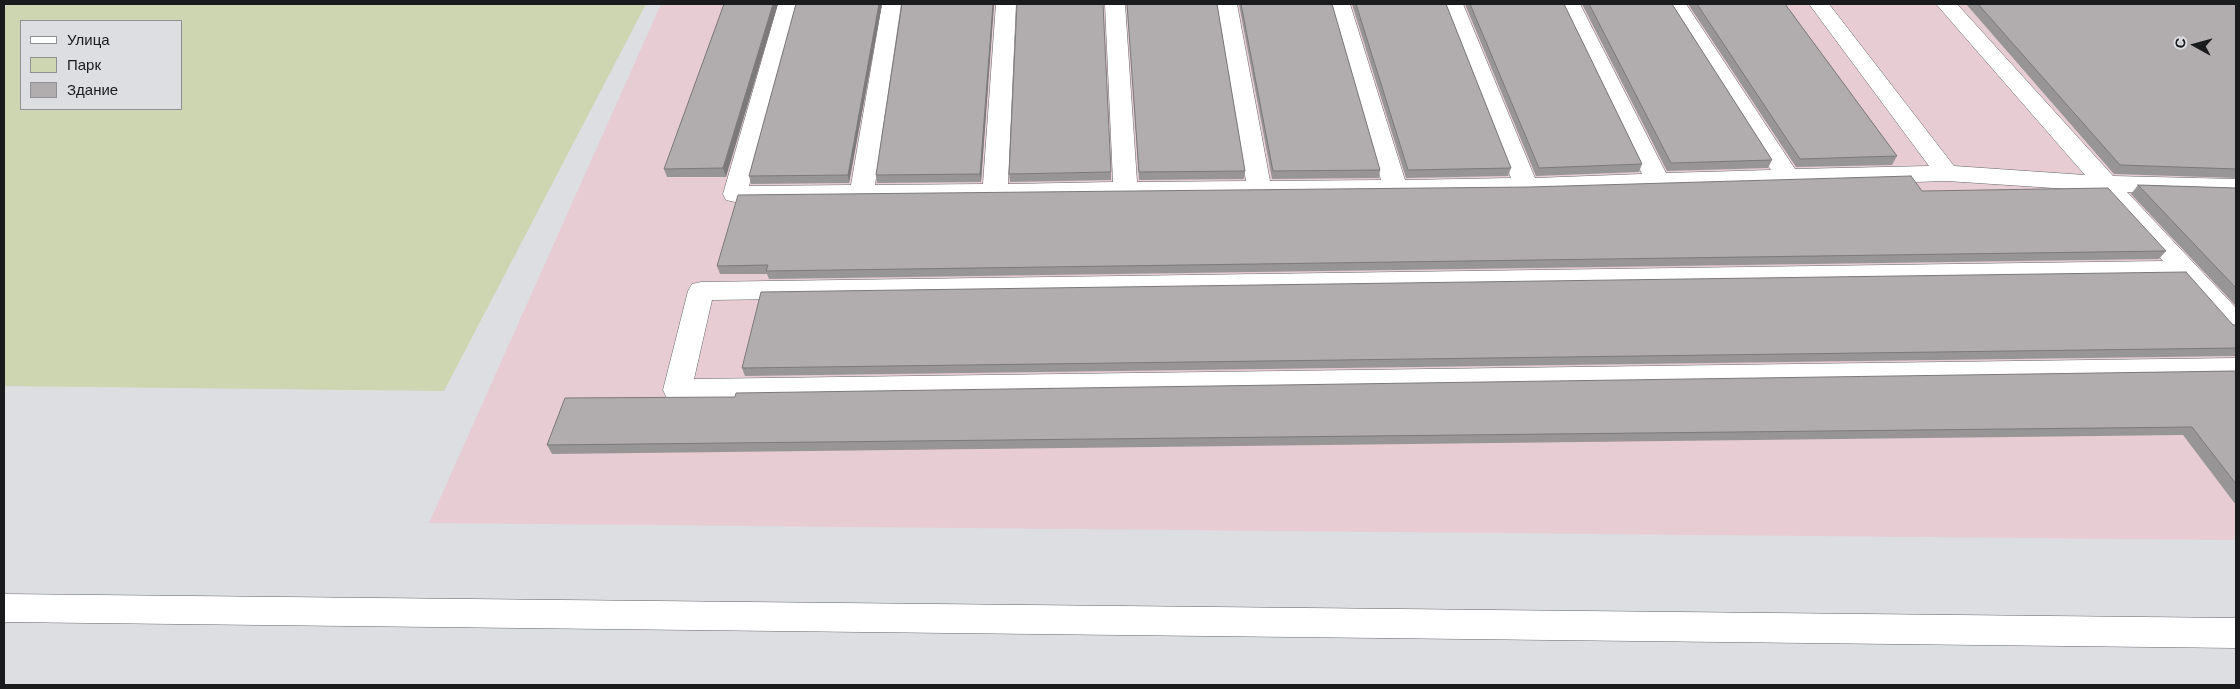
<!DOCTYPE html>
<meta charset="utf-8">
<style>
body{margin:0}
#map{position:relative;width:2240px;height:689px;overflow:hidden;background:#dcdee2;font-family:"DM Sans",sans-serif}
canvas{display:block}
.frame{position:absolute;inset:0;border:5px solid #1a1b1c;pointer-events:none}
.legend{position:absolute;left:20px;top:20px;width:162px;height:90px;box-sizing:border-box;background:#dcdee2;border:1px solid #8e9093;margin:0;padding:6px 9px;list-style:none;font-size:15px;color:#1a1b1c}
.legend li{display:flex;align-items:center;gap:10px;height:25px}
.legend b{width:25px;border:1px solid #8e9093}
.north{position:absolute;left:2170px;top:20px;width:50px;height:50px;-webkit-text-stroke:4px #dcdee2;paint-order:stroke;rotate:277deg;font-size:14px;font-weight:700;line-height:20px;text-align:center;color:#1a1b1c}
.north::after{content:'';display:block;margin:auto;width:18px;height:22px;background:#1a1b1c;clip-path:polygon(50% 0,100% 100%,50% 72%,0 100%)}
</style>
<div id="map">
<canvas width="2240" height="689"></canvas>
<div class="frame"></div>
<ul class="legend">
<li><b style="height:6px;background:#fff"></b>Улица</li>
<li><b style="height:14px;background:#cdd6b0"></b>Парк</li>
<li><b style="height:14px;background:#b1adae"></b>Здание</li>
</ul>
<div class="north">С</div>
</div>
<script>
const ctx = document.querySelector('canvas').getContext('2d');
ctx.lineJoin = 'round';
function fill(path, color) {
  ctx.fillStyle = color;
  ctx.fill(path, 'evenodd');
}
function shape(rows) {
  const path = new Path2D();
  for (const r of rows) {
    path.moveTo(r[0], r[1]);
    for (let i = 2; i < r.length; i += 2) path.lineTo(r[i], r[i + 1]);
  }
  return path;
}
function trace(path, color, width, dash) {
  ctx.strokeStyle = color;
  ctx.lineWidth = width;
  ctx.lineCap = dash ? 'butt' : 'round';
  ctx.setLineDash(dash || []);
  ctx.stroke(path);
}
fill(shape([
 [661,4,2236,4,2236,540,429,523]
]), '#e7cdd3');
fill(shape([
 [4,4,646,4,444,391,4,386],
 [21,21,181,21,181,109,21,109]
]), '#cdd6b0');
const minor = shape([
 [778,4,798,4,749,186,851,185,882,4,902,4,875,185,983,184,996,4,1016,4,1008,184,1113,182,1105,4,1125,4,1137,182,1246,181,1217,4,1237,4,1270,181,1381,180,1330,4,1350,4,1405,180,1511,178,1443,4,1463,4,1535,178,1642,174,1560,4,1580,4,1666,173,1771,170,1666,4,1686,4,1795,169,1929,166,1809,4,1829,4,1954,166,2085,175,1936,4,1957,4,2113,176,2236,179,2236,195,2127,192,2236,308,2236,335,2226,332,2179,279,712,300,694,379,2236,358,2236,378,677,401,667,398,663,390,688,291,692,284,701,282,2163,261,2099,191,1947,181,1526,194,735,202,726,200,723,194,778,4],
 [4,594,2236,618,2236,648,4,622,4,594]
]);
trace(minor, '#65676a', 1);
fill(minor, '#fff');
fill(shape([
 [724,4,726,177,667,177,664,169],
 [796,4,882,4,849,183,751,184,749,176],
 [901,4,994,4,981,182,877,183,876,175],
 [1127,4,1217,4,1245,171,1244,179,1139,180],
 [1239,4,1332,4,1380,170,1379,178,1272,179],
 [1352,4,1446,4,1511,168,1508,176,1406,178],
 [1465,4,1564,4,1642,164,1639,172,1536,176],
 [1582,4,1672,4,1772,160,1768,168,1667,171],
 [1688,4,1785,4,1897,156,1892,165,1796,167],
 [1966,4,2236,4,2236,178,2114,174],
 [1111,172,1111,180,1010,182,1009,174],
 [2138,185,2236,188,2236,306,2131,194],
 [1922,191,2166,251,2159,259,769,279,767,274,720,274,717,266],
 [2233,325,2236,325,2236,356,745,376,742,368],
 [2236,371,2236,505,2183,435,552,454,547,445,735,397]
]), '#989596');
fill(shape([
 [773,4,778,4,726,177,723,168],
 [879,4,882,4,849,183,848,175],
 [993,4,994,4,981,182,980,174]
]), '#7c797a');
const building = shape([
 [724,4,773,4,723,168,664,169,724,4],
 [796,4,879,4,848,175,749,176,796,4],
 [902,4,993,4,980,174,876,175,902,4],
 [1017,4,1103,4,1111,172,1009,174,1017,4],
 [1127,4,1217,4,1245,171,1139,172,1127,4],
 [1241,4,1332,4,1380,170,1273,171,1241,4],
 [1356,4,1446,4,1511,168,1408,170,1356,4],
 [1470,4,1564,4,1642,164,1539,168,1470,4],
 [1589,4,1672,4,1772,160,1671,163,1589,4],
 [1697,4,1785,4,1897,156,1800,159,1697,4],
 [1978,4,2236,4,2236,169,2120,165,1978,4],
 [1911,176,1922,191,2108,188,2166,251,766,271,768,265,717,266,738,195,1529,187,1911,176],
 [2138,185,2236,188,2236,288,2138,185],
 [2186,272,2233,325,2236,325,2236,348,742,368,761,292,2186,272],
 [2236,371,2236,484,2192,427,547,445,565,398,735,397,736,393,2236,371]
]);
fill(building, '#b1adae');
trace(building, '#7c797a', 1);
</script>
